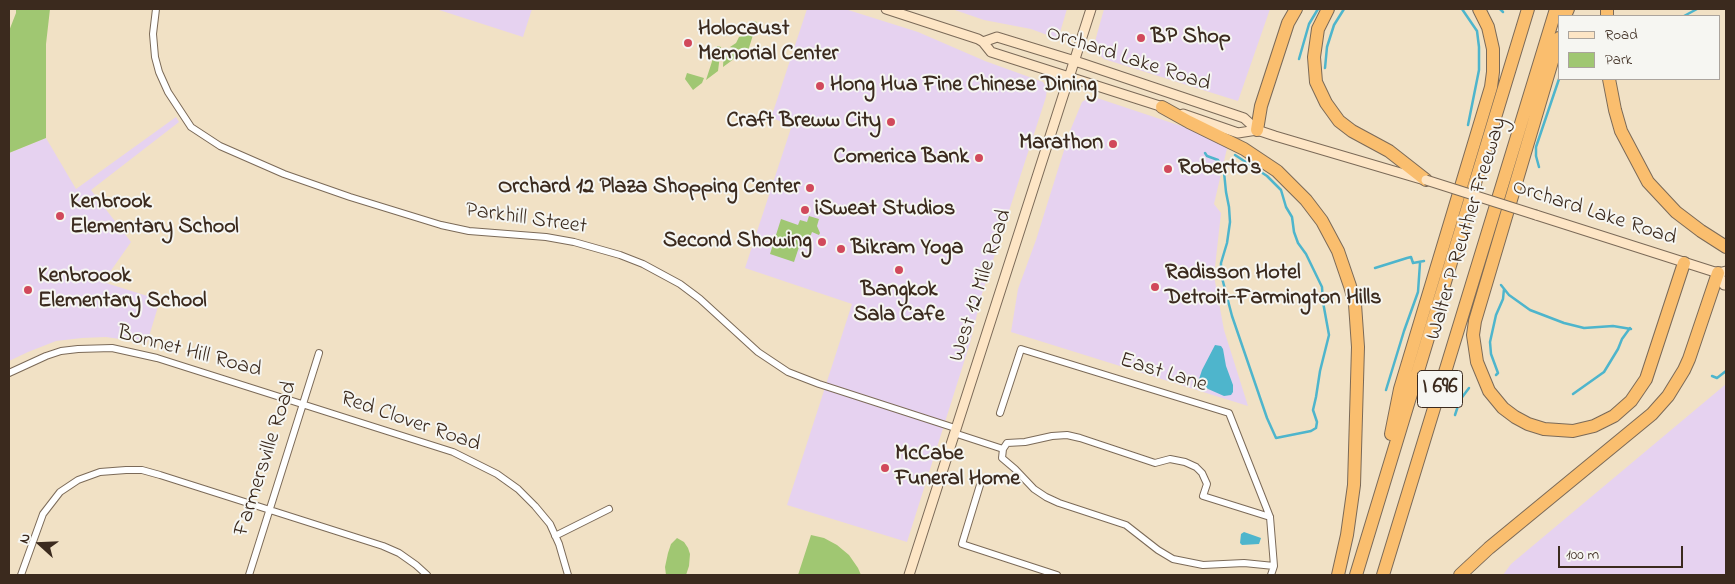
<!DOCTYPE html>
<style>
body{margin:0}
#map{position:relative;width:1735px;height:584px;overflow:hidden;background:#f1e1c5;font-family:"Indie Flower",sans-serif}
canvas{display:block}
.frame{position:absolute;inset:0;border:10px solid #3b2a1e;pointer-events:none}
.legend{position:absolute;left:1558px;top:15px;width:162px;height:65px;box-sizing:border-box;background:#f6f6f2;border:1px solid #aba49d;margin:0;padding:6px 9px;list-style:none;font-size:15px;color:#3b2a1e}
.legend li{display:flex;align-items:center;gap:10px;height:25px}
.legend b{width:25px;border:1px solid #aba49d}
.north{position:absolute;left:15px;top:519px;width:50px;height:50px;-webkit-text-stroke:4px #f6f6f2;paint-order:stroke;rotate:290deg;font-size:14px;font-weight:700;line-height:20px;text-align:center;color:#3b2a1e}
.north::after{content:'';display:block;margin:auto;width:18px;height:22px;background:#3b2a1e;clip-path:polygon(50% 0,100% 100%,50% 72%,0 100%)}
.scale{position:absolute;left:1558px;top:546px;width:125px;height:22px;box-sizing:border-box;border:2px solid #3b2a1e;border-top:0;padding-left:6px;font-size:15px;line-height:18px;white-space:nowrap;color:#3b2a1e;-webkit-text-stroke:4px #f6f6f2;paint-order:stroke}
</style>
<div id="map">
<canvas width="1735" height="584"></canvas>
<div class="frame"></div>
<ul class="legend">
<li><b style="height:6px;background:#fde5c5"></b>Road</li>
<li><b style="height:14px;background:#a0c772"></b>Park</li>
</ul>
<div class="north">N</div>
<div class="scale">100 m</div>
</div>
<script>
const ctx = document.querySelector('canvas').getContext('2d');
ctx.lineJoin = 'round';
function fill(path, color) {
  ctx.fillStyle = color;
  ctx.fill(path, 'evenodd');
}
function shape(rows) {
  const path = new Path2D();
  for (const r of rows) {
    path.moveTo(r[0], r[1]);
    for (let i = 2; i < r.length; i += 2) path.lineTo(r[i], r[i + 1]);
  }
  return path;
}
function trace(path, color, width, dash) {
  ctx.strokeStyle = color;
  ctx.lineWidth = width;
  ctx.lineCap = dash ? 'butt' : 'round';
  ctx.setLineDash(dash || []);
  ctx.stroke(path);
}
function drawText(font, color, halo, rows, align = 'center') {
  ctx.font = font + ' "Indie Flower",sans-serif';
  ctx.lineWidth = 4;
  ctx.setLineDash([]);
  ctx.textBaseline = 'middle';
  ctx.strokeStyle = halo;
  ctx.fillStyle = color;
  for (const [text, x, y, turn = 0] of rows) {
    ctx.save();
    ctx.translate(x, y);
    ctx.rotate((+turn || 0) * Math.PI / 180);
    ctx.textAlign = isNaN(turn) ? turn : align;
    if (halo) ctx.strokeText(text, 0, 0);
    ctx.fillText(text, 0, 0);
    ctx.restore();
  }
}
fill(shape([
 [436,9,532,9,523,37],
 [807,9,845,9,918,32,985,61,1043,82,1047,89,1046,97,982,294,970,343,907,542,787,505,852,304,745,268,792,125,771,118],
 [952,9,1067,9,1058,39,1031,29,984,20],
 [1104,9,1270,9,1238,101,1104,59,1098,54,1094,45],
 [1094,97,1202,133,1228,144,1214,204,1221,213,1214,276,1224,330,1248,406,1011,332,1018,289,1036,240,1070,131,1082,102,1088,98],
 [176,117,179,122,91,190,131,242,103,282,160,300,147,343,106,337,82,338,56,341,28,352,9,361,9,153,46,138,76,189],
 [1726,384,1726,575,1503,575,1511,564]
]), '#e6d2f0');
fill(shape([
 [16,9,50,9,46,44,46,138,9,153,9,31,16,13],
 [753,21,757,22,748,51,747,52,730,47,736,43,739,37,750,34],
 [717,46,721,47,718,71,706,80],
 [724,48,742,53,723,67],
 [687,73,704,78,702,83,693,90,685,79],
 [809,216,819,219,817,226,820,233,819,235,812,232,809,240,802,238,794,262,770,254,781,219,798,225,800,220,807,222],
 [811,535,824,538,837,545,849,555,858,568,861,575,798,575],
 [677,538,684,542,688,548,690,554,689,566,686,575,666,575,665,567,668,553,671,544]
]), '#a0c772');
fill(shape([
 [1215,345,1221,346,1223,349,1226,366,1233,385,1233,392,1231,395,1224,396,1199,385,1198,382,1202,370],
 [1244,532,1261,538,1259,544,1242,545,1240,543,1241,534]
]), '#4eb5cc');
trace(shape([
 [1462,9,1477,31,1479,47,1479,70,1468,125],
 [1500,9,1503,12],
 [1684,16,1697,9],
 [1299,59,1309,24,1318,9],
 [1325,68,1327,47,1334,25,1344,9],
 [1205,153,1207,156,1218,160,1224,172,1226,192,1229,207,1230,222,1227,243,1221,263,1221,274,1232,316,1267,418,1276,438,1311,431,1316,428,1317,422,1313,410,1316,397,1320,371,1329,335,1323,302,1322,287,1306,254,1298,243,1294,232,1292,217,1286,207,1281,190,1267,176,1235,155],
 [1539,167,1536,156,1536,147,1559,79],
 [1375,268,1407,258,1411,257,1413,263,1424,261],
 [1501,285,1509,295,1530,310,1564,323,1584,328,1613,326,1631,329],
 [1496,375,1498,373,1491,354,1490,342,1496,315,1503,299,1504,289],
 [1712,376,1717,378,1726,371],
 [1386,390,1404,331,1418,292,1420,263],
 [1573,394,1604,372,1618,349,1622,339,1630,328],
 [1455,415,1460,400,1469,388]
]), '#4eb5cc', 2.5);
const minor = shape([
 [156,9,153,34,155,57,159,72,168,92,191,127,220,146,284,174,350,197,441,225,469,231,546,237,574,242,620,255,643,264,680,284,700,299,758,352,788,372,819,384,955,428],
 [9,373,46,356,61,351,78,349,112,348,157,358,453,452,497,474,518,489,535,506,550,524,559,544,568,575],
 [1000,413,1021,349,1229,413,1270,517,1274,566,1271,575],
 [954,433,1003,449],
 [1003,449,1002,458,1015,469,1034,489,1046,497,1059,503,1126,525,1158,550,1173,559,1203,565,1244,563,1274,566],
 [1003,449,1007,443,1025,442,1052,436,1067,435,1080,438,1155,463,1170,459,1185,462,1196,467,1202,473,1207,484,1203,496,1270,517],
 [980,485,962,544,1057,575],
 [555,536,609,509],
 [21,575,43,514,60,492,78,480,100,472,126,470,142,470,160,475,383,546,399,553,416,565,427,575],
 [249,575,319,353]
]);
const secondary = shape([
 [886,9,978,39,983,42,991,52,1166,108],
 [983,42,997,37,1075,61,1244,118,1257,130,1275,136,1421,179],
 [1183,114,1238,133,1257,130],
 [1536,215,1718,273,1726,271],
 [1718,273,1724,285,1726,285],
 [909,575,1091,9]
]);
const motorway = shape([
 [1328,9,1318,29,1314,57,1316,82,1326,103,1339,121,1352,131,1389,151,1426,180],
 [1565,16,1568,9],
 [1607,16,1607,9],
 [1559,38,1475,321,1473,335,1477,362,1489,391,1503,408,1515,417,1528,424,1544,429,1573,431,1594,426,1614,416,1631,401,1646,379,1684,263],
 [1609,79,1615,110,1621,131,1648,182,1676,212,1701,231,1726,247],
 [1162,107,1189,122,1244,149,1277,171,1306,200,1322,221,1338,251,1350,286,1355,304,1358,347,1354,485,1347,535,1338,575],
 [1257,130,1261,106,1288,23,1296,9],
 [1391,434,1400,389,1491,87,1493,72,1493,49,1488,27,1479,9],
 [1356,575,1528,9],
 [1383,575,1556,9],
 [1460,575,1489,548,1652,414,1668,396,1684,370,1689,359,1718,273]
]);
trace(minor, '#7b6a58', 8);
trace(secondary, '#7b6a58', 11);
trace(motorway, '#7b6a58', 14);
trace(minor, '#fff', 6);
trace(secondary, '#fde5c5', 9);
trace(motorway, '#fabe6e', 12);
const secondaryBridge = shape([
 [1426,180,1536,215]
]);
trace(secondaryBridge, '#7b6a58', 11, []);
trace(secondaryBridge, '#fde5c5', 9);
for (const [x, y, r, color] of [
 [1141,38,5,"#d1495b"],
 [688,43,5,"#d1495b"],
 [820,86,5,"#d1495b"],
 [891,122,5,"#d1495b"],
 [1113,144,5,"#d1495b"],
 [979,158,5,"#d1495b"],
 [1168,169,5,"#d1495b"],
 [810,188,5,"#d1495b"],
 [805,210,5,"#d1495b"],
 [60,216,5,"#d1495b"],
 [822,242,5,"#d1495b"],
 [841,249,5,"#d1495b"],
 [899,270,5,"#d1495b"],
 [1155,287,5,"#d1495b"],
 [28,290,5,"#d1495b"],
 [885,468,5,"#d1495b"]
]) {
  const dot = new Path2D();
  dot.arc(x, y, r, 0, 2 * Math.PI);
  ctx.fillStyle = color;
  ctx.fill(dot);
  trace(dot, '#f6f6f2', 2);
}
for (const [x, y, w] of [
 [1440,389,45]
]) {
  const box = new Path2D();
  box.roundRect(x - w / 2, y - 18.5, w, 37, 4);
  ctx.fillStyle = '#f6f6f2';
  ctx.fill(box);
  trace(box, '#3b2a1e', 1);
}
drawText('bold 21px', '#3b2a1e', null, [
 ["I 696",1440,389]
]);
drawText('bold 22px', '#3b2a1e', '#f6f6f2', [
 ["Holocaust",698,30],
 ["Memorial Center",698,55],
 ["BP Shop",1151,38],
 ["Hong Hua Fine Chinese Dining",830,86],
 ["Craft Breww City",881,122,"right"],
 ["Marathon",1103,144,"right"],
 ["Comerica Bank",969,158,"right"],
 ["Roberto's",1178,169],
 ["Orchard 12 Plaza Shopping Center",800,188,"right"],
 ["Kenbrook",70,203],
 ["Elementary School",70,228],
 ["iSweat Studios",815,210],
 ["Second Showing",812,242,"right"],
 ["Bikram Yoga",851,249],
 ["Radisson Hotel",1165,274],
 ["Detroit-Farmington Hills",1165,299],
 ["Kenbroook",38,277],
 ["Elementary School",38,302],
 ["Bangkok",899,291,"center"],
 ["Sala Cafe",899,316,"center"],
 ["McCabe",895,455],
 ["Funeral Home",895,480]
], 'left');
drawText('22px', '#3b2a1e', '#f6f6f2', [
 ["Orchard Lake Road",1128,60,18],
 ["Orchard Lake Road",1594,214,18],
 ["Parkhill Street",526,220,8],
 ["Walter P Reuther Freeway",1468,229,-73],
 ["West 12 Mile Road",982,286,-72],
 ["Bonnet Hill Road",189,353,15],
 ["East Lane",1163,374,17],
 ["Red Clover Road",410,423,19],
 ["Farmersville Road",267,459,-72]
]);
</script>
